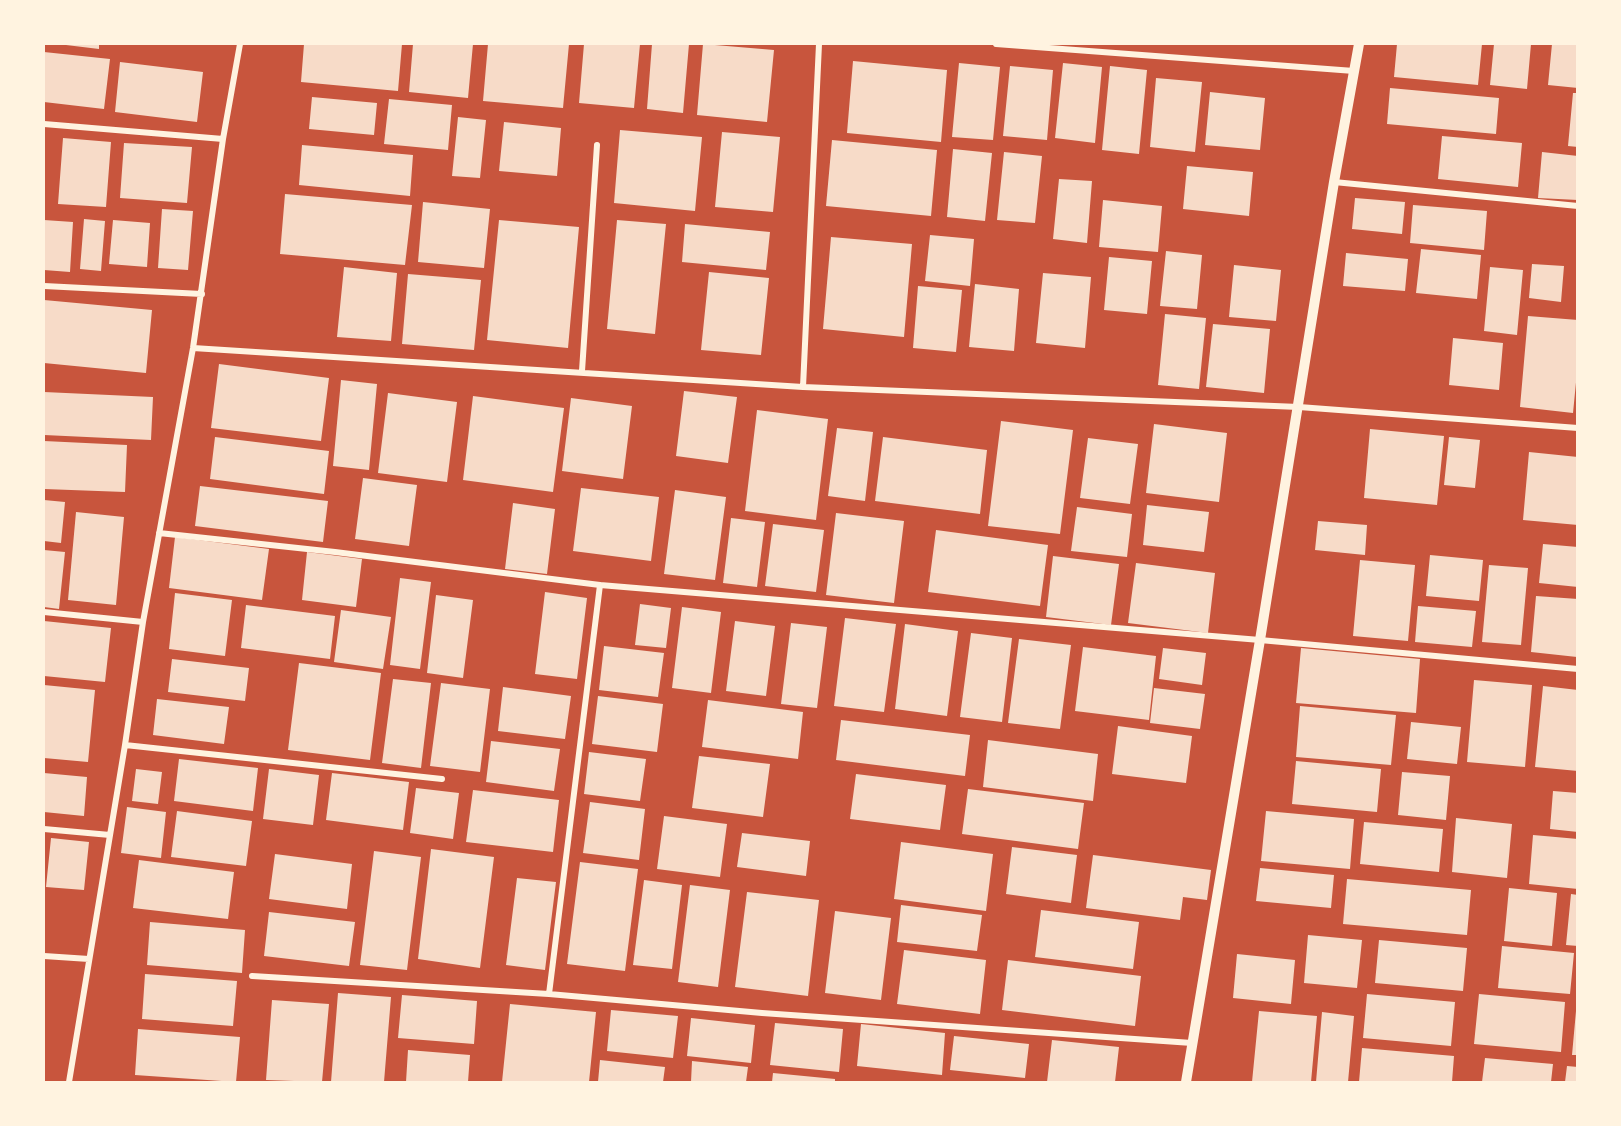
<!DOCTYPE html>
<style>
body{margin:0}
#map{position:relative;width:1621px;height:1126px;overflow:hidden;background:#c8553d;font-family:"Titillium Web",sans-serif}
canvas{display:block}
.frame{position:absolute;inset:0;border:45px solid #fff3e0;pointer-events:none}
</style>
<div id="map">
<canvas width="1621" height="1126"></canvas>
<div class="frame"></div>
</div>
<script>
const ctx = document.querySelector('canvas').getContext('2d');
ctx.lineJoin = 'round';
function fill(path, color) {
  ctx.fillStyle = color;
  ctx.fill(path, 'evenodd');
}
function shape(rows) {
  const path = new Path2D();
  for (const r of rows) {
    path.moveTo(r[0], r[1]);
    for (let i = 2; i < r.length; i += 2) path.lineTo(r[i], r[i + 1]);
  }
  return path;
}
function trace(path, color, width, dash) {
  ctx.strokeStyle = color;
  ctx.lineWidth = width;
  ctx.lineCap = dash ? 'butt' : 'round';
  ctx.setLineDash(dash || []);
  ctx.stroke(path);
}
fill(shape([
 [67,44,99,44,99,49,66,45],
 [304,44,402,44,398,91,301,82],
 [413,44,473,44,468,98,409,92],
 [488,44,569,44,563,108,483,101],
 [584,44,640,44,634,108,579,103],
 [652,44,689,44,683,113,647,109],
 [703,44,774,50,767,122,697,115],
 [1397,44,1482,44,1478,85,1394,77],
 [1494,44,1531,44,1527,89,1490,85],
 [1552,44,1578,44,1578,88,1548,85],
 [44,52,110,59,104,109,44,102],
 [853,61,947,70,941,142,847,133],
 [120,62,203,72,197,122,115,112],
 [959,63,1000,67,993,140,952,137],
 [1063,63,1102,67,1095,143,1055,138],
 [1010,66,1053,70,1047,140,1003,136],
 [1110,66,1147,70,1139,154,1102,150],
 [1156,78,1202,82,1195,152,1150,147],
 [1390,88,1499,98,1496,134,1387,124],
 [1210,92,1265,98,1260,150,1205,145],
 [1573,93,1578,93,1578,147,1568,146],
 [312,97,377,103,374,135,309,129],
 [389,99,452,105,448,150,384,144],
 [458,117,486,120,480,178,452,176],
 [504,122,561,128,557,176,499,171],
 [620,130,702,137,695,211,614,203],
 [722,132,780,137,773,212,715,207],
 [1442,136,1522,143,1518,187,1438,179],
 [63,138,111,142,106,207,58,204],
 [832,140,937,150,931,216,826,206],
 [124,143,192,147,187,203,120,198],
 [302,145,413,155,410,196,299,185],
 [953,149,992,153,985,221,947,217],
 [1004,152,1042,156,1035,223,997,220],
 [1542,152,1578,156,1578,200,1538,198],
 [1187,166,1253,172,1249,216,1183,209],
 [1059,179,1092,181,1087,243,1053,239],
 [285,194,412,205,405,265,280,254],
 [1355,198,1405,202,1402,234,1352,229],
 [1103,200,1162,206,1158,252,1099,247],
 [423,202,490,209,484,268,418,262],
 [1413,205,1487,211,1484,250,1410,243],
 [162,209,193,211,188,270,158,268],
 [84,219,105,221,101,271,80,269],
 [44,220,73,222,70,272,44,270],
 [113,220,150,223,147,267,109,264],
 [499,220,579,227,568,348,487,340],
 [617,220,666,224,655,334,607,329],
 [685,224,770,232,766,270,682,262],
 [930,235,974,239,970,286,925,281],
 [831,237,912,244,904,337,823,329],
 [1421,249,1481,255,1477,299,1416,293],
 [1166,251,1202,255,1197,309,1160,306],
 [1346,253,1408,259,1405,291,1343,286],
 [1109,257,1152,261,1147,314,1104,310],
 [1532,264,1564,266,1561,302,1529,298],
 [1234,265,1281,270,1276,321,1229,317],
 [344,267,397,273,391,341,337,337],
 [1490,267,1523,270,1517,335,1484,331],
 [709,272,769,278,761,355,701,350],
 [1043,273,1091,277,1085,348,1036,343],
 [408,274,481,280,474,350,402,344],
 [975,284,1019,289,1014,351,969,347],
 [918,286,962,290,956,352,913,348],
 [44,300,152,310,146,373,44,363],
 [1165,314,1206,318,1199,389,1158,385],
 [1528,316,1578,320,1578,362,1573,413,1520,407],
 [1213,324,1270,329,1264,393,1206,387],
 [1453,338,1503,343,1499,390,1449,385],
 [219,364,329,378,321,441,211,428],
 [341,380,377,384,369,470,333,466],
 [684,391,737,397,728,463,676,456],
 [44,392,153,397,151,440,44,435],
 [388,393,457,402,447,482,378,473],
 [473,396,564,408,553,492,463,480],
 [571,398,632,406,623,479,562,471],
 [757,410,828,419,816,520,745,511],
 [1001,421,1073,430,1060,534,988,526],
 [1154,424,1227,433,1219,502,1146,493],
 [837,428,873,432,865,501,828,496],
 [1370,429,1444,436,1437,505,1364,498],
 [215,437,329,451,324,494,210,479],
 [883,437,987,450,980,514,875,501],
 [1449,437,1480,440,1475,488,1444,485],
 [1088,438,1138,444,1130,504,1080,498],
 [44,441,127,445,125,492,44,489],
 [1529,452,1578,457,1578,525,1523,520],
 [363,478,417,485,409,546,355,539],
 [200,486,328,501,323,542,195,526],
 [581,488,659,497,651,561,573,551],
 [675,490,726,497,715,580,664,574],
 [44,500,65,502,61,543,44,541],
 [513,503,555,509,547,574,505,569],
 [1147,505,1209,512,1204,552,1143,545],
 [1077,507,1132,514,1127,557,1071,551],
 [76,512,124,517,116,605,68,600],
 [836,513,904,521,894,603,826,595],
 [731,518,765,522,757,587,723,583],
 [1318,521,1367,525,1365,555,1315,550],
 [773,524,824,530,816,592,765,586],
 [936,530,1048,545,1040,606,928,592],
 [175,537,269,549,262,600,169,588],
 [1543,544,1578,547,1578,587,1539,583],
 [44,550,65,552,59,609,44,607],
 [307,552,362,559,356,607,302,600],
 [1430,555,1483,560,1479,601,1426,596],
 [1053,556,1119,564,1111,625,1046,617],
 [1360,560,1415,565,1408,641,1353,636],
 [1136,563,1215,573,1208,633,1128,623],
 [1489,565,1528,568,1521,645,1482,642],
 [400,578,431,582,420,669,390,665],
 [545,592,587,598,577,679,535,674],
 [175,593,232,600,225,656,169,649],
 [436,595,473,600,463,678,427,673],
 [1536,596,1578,599,1577,657,1531,652],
 [640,604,671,608,666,648,635,645],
 [246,605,335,616,330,659,241,648],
 [1418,606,1476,611,1472,647,1415,642],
 [682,607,721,612,711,693,672,688],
 [341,610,391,617,383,669,334,662],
 [845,618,896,624,884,712,834,706],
 [44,621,111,628,105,682,44,676],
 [735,621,775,626,766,696,726,691],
 [791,623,827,627,817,708,781,704],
 [905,624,958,631,947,716,895,709],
 [971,633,1012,638,1002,722,960,717],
 [1019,639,1071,645,1060,729,1008,723],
 [604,646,664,653,658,697,599,690],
 [1083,647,1156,656,1149,720,1075,711],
 [1163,648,1206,653,1202,685,1159,679],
 [1301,648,1420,659,1416,713,1296,703],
 [172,659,249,668,245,701,168,692],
 [299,663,381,673,370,760,288,750],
 [393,679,431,683,421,768,382,763],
 [1474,680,1532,685,1525,767,1467,762],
 [441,683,490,689,480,772,430,766],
 [44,685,95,690,88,762,44,758],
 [1543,686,1578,690,1578,771,1535,767],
 [503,687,571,696,565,739,498,731],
 [1154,688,1205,694,1200,729,1150,723],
 [598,696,663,704,657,752,592,744],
 [157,699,229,707,224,744,153,735],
 [708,700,803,712,798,759,702,747],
 [1300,706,1396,715,1391,765,1296,757],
 [841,720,970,735,965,776,836,760],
 [1411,722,1461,727,1457,764,1407,759],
 [1118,726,1192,736,1186,783,1112,774],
 [988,740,1098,754,1093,801,983,787],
 [491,741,560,749,554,791,486,782],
 [589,752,646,759,640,801,584,794],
 [699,756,770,764,763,817,692,808],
 [179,759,258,768,253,811,174,801],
 [1296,761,1381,769,1377,812,1292,804],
 [136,769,162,772,158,804,132,801],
 [269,769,319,775,313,825,263,819],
 [1402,772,1450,776,1446,820,1398,815],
 [44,773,87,777,84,816,44,812],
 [332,773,409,782,403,830,326,820],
 [856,774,946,785,940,830,850,819],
 [416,788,459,793,453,839,410,833],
 [968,789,1084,803,1078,849,962,834],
 [473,790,559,800,553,852,466,842],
 [1553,791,1578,793,1578,832,1550,829],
 [590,802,645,809,639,860,583,853],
 [127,807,166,812,161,858,121,853],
 [177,811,252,821,246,866,171,857],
 [1266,811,1354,819,1350,869,1261,861],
 [664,816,727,824,720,877,657,869],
 [1456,818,1512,824,1507,878,1452,872],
 [1364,822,1443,829,1439,872,1360,864],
 [742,833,810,841,806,876,737,867],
 [1533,835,1578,839,1578,889,1529,884],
 [51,838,89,842,84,890,46,887],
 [901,842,993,854,986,911,894,899],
 [1012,847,1077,855,1071,903,1006,894],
 [431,849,494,857,480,968,418,959],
 [374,851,421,857,407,970,360,965],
 [275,854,352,864,347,909,269,899],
 [1093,855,1211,870,1207,900,1183,897,1180,920,1086,908],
 [139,860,234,872,228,919,133,908],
 [580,862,638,869,625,971,567,964],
 [1260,868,1334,875,1331,908,1256,901],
 [517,878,556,882,545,970,506,965],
 [1347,879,1471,890,1467,935,1343,924],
 [644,880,682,885,672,969,633,965],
 [690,885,730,890,718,987,678,982],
 [1509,888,1557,893,1552,946,1504,941],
 [747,892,819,900,808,996,735,987],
 [1571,894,1578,895,1578,946,1566,945],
 [901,905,982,915,977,951,897,942],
 [1041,910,1139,922,1133,969,1035,957],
 [835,911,891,918,881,1000,825,993],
 [269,912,355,922,349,966,264,956],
 [150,922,245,930,242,973,147,965],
 [1308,935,1362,940,1357,988,1304,983],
 [1379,940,1467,948,1463,991,1375,983],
 [1502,946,1574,953,1570,994,1498,988],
 [904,950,986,960,980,1014,897,1004],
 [1237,954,1295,960,1291,1004,1233,998],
 [1008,960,1141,976,1135,1026,1002,1010],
 [145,974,237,981,233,1026,142,1019],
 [338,993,391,997,384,1082,331,1082],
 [1367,994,1455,1002,1451,1046,1363,1038],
 [1479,994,1565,1002,1561,1052,1474,1044],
 [402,995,477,1001,474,1044,398,1038],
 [272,1000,329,1004,322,1082,266,1080],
 [510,1004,596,1012,589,1082,502,1082],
 [611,1010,678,1016,673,1058,607,1051],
 [1259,1011,1317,1016,1311,1082,1252,1082],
 [1576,1011,1578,1011,1578,1055,1572,1055],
 [1322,1012,1354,1016,1348,1082,1316,1082],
 [691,1018,755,1025,751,1063,687,1056],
 [775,1023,843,1029,839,1072,770,1065],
 [861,1024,945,1033,942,1075,857,1066],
 [138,1029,240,1037,236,1082,135,1075],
 [954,1036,1029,1044,1025,1078,950,1070],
 [1052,1040,1119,1047,1115,1082,1047,1082],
 [1362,1048,1454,1056,1452,1082,1359,1082],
 [408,1050,470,1055,468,1082,406,1082],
 [1485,1058,1553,1064,1551,1082,1482,1082],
 [600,1060,665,1067,663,1082,598,1082],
 [692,1061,748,1067,746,1082,691,1082],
 [1567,1066,1578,1067,1578,1082,1565,1082],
 [773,1073,835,1079,835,1082,772,1082]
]), '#f7dbc8');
trace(shape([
 [996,44,1354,71],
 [44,124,223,139],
 [1334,182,1578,206],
 [44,286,202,294],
 [193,348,803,387,1299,407,1578,428],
 [582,371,597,145],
 [803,387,819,44],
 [159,533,335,552,600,585,1260,640,1578,669],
 [44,612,143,622],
 [125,745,442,779],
 [44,829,110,835],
 [44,956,89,959],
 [252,976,549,994,762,1013,1192,1043],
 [549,994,600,585],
 [69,1082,125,745,143,622,193,348,223,139,240,44]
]), '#fff3e0', 6);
trace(shape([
 [1186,1082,1260,640,1334,182,1359,44]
]), '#fff3e0', 10);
</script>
